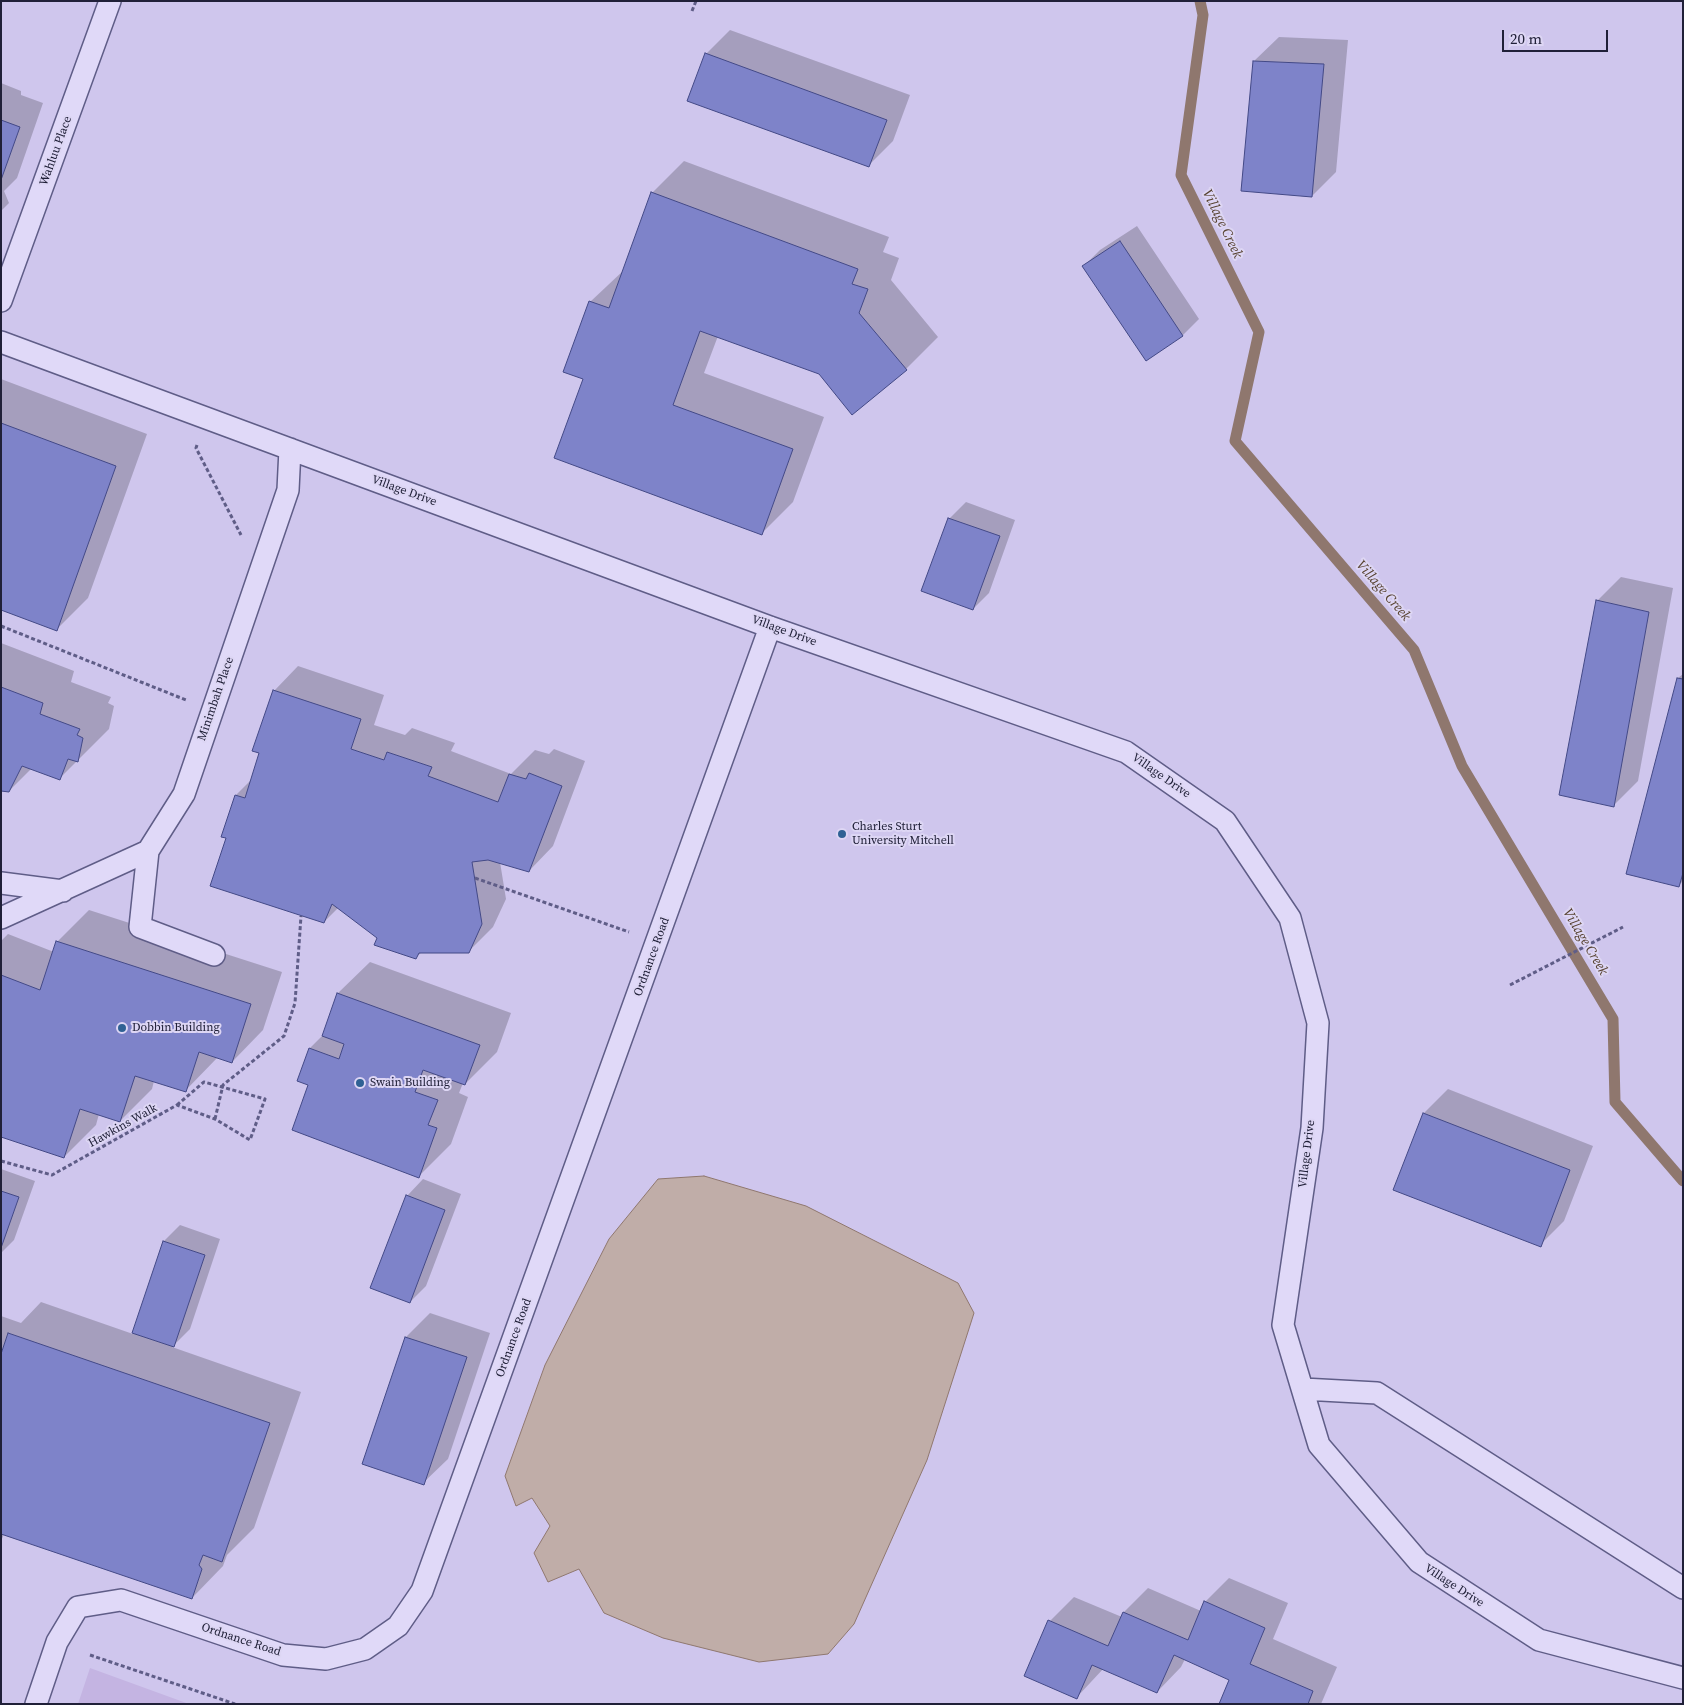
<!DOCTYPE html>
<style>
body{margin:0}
#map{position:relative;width:1684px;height:1705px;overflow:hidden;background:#cfc6ed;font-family:"Source Serif 4",serif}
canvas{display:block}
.frame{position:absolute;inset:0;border:2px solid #202038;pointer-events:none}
.scale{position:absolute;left:1502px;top:30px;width:106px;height:22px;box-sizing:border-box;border:2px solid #202038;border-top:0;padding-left:6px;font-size:15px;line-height:18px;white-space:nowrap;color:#202038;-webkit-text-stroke:4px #ddd6f4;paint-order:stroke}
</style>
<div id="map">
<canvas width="1684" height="1705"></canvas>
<div class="frame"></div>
<div class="scale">20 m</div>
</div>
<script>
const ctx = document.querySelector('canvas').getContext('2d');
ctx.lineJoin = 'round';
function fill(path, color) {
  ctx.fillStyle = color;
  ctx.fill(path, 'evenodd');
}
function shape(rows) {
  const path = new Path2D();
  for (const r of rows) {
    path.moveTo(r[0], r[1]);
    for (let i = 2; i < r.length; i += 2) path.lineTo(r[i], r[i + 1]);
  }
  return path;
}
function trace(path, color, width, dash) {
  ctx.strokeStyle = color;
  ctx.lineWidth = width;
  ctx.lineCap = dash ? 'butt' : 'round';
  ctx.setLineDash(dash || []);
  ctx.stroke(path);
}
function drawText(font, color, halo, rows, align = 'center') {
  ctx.font = font + ' "Source Serif 4",serif';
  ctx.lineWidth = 4;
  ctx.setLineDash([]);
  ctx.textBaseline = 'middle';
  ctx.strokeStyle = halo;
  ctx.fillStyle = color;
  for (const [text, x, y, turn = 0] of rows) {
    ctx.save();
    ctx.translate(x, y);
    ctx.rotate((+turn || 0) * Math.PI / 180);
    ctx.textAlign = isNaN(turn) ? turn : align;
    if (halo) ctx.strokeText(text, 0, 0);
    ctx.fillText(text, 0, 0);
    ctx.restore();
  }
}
fill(shape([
 [90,1668,189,1704,78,1704]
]), '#c4b4e2');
const water = shape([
 [704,1176,806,1206,958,1283,974,1313,927,1460,854,1624,828,1654,759,1662,663,1638,604,1613,579,1569,548,1582,534,1553,550,1526,532,1498,516,1506,505,1476,545,1365,609,1239,658,1179,704,1176]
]);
fill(water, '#c0ada8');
trace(water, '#8f776e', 1);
fill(shape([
 [730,30,910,95,893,141,869,165,706,54],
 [1279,37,1348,40,1336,172,1312,196,1254,61],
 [1,83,21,91,21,95,43,103,17,178,4,191,9,203,1,211],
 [684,161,889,237,883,252,899,258,891,280,938,337,906,369,852,413,820,373,718,336,704,373,824,417,793,502,761,534,585,378,590,302,624,270,652,193],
 [1137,226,1199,319,1183,335,1146,359,1084,266,1100,250],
 [1,379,147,434,88,598,57,629,1,609],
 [966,502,1015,520,989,593,973,609,923,590,950,518],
 [1621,577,1673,588,1638,781,1614,805,1597,601],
 [1,643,74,671,71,682,111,697,108,703,114,706,109,729,60,778,32,768,9,791,1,789],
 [298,666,384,695,374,725,405,735,412,728,455,743,451,751,511,774,535,750,549,754,554,749,585,761,553,846,529,871,500,862,506,899,493,927,468,952,422,952,415,958,379,938,339,907,324,922,228,838,236,795,252,779,261,753,274,691],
 [1683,674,1683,881,1679,885,1678,678],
 [89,910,282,972,263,1030,232,1062,218,1057,185,1091,154,1081,152,1089,120,1121,99,1114,96,1125,64,1157,1,1136,1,941,8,934,54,952,57,942],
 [370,962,511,1013,497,1052,465,1084,463,1083,459,1093,468,1097,451,1144,419,1176,309,1085,310,1048,323,1035,338,993],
 [1448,1089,1593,1146,1564,1221,1540,1245,1395,1189,1424,1113],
 [1,1169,35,1181,14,1240,1,1253],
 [423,1179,461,1194,426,1286,410,1302,407,1196],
 [180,1225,220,1239,190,1329,172,1347,301,1392,254,1528,227,1555,223,1566,192,1598,4,1534,1,1541,1,1316,21,1323,41,1302,133,1334,164,1241],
 [430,1313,490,1333,448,1459,423,1483,363,1463,406,1337],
 [1229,1578,1288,1603,1273,1639,1337,1667,1321,1704,1220,1704,1231,1679,1185,1659,1181,1667,1157,1692,1104,1668,1077,1697,1050,1621,1074,1597,1122,1617,1124,1612,1148,1588,1201,1611,1205,1602]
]), '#0003');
trace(shape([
 [1200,1,1203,15,1181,175,1259,332,1235,441,1414,650,1462,766,1613,1019,1615,1102,1683,1181]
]), '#8f776e', 11);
const building = shape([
 [705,53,887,120,869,167,687,101,705,53],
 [1253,61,1324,64,1312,197,1241,191,1253,61],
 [1,120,20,127,1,180,1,120],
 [651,192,858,269,852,284,868,289,859,313,907,370,852,415,819,374,700,331,673,405,793,449,762,535,554,458,583,379,563,372,589,301,609,308,651,192],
 [1120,241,1183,336,1146,361,1082,266,1120,241],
 [1,423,116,466,57,631,1,610,1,423],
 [948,518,1000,536,973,610,921,591,948,518],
 [1596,600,1649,612,1614,807,1559,795,1596,600],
 [1677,678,1683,679,1683,873,1679,887,1626,874,1677,678],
 [1,687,43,703,40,714,80,729,77,735,83,738,78,762,68,759,60,780,22,766,9,792,1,791,1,687],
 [273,690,361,719,351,749,384,760,387,752,432,767,428,776,498,802,509,774,526,779,529,773,562,786,529,872,488,860,472,862,482,924,469,953,419,953,416,959,374,945,377,938,332,904,324,923,210,886,226,838,221,837,235,795,245,798,259,753,252,751,273,690],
 [56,941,251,1004,232,1063,199,1052,186,1092,135,1076,120,1122,80,1109,64,1158,1,1137,1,975,40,990,56,941],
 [337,993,480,1045,465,1085,423,1070,415,1092,438,1100,428,1125,437,1128,419,1178,292,1130,308,1085,297,1081,309,1048,339,1059,344,1044,322,1036,337,993],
 [1423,1113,1570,1170,1541,1247,1393,1190,1423,1113],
 [1,1191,19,1197,1,1248,1,1191],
 [406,1195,445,1210,410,1303,370,1288,406,1195],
 [163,1241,205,1255,174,1347,132,1333,163,1241],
 [8,1333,270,1423,222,1562,203,1555,199,1565,202,1569,192,1599,1,1534,1,1354,8,1333],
 [405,1337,467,1357,424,1485,362,1464,405,1337],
 [1204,1601,1265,1628,1250,1664,1313,1691,1308,1704,1219,1704,1229,1680,1174,1655,1157,1693,1092,1665,1077,1699,1024,1676,1048,1620,1108,1646,1123,1612,1188,1640,1204,1601]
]);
fill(building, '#7e83c9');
trace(building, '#434986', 1);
const lane = shape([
 [1,301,110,1],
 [1,342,770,627,1126,752,1225,821,1290,918,1318,1023,1312,1128,1283,1325,1319,1445,1419,1562,1539,1640,1683,1678],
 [148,851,140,927,214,955],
 [1,883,63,891],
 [1,918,148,851,184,794,288,490,290,449],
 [1303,1389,1377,1393,1683,1588],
 [36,1704,57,1642,78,1607,121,1600,283,1655,326,1659,365,1649,398,1626,422,1591,770,627]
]);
trace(lane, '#5f5d87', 24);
trace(shape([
 [692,11,696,1],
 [197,445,196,448,241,535],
 [1,626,186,700],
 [475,878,629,932],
 [1510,985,1623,927],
 [215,1119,223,1085,284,1036,295,1003,301,916],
 [1,1161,52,1175,177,1105,215,1119,250,1140,265,1099,204,1082,177,1105],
 [90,1655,235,1704]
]), '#5f5d87', 3, [4, 2.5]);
trace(lane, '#e0d9f8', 21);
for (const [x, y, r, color] of [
 [842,834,5,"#2f6194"],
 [122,1028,5,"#2f6194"],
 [360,1083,5,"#2f6194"]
]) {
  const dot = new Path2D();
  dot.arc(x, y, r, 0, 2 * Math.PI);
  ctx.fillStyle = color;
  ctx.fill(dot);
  trace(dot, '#ddd6f4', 2);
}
drawText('12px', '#202038', '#ddd6f4', [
 ["Wahluu Place",56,151,-70],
 ["Village Drive",404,491,20],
 ["Village Drive",784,631,20],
 ["Minimbah Place",216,699,-71],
 ["Village Drive",1161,776,35],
 ["Ordnance Road",652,957,-70],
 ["Hawkins Walk",123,1126,-29],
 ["Village Drive",1307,1154,-83],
 ["Ordnance Road",514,1338,-70],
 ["Village Drive",1454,1586,33],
 ["Ordnance Road",241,1640,18]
]);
drawText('12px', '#202038', '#ddd6f4', [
 ["Charles Sturt",852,827],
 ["University Mitchell",852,841],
 ["Dobbin Building",132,1028],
 ["Swain Building",370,1083]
], 'left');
drawText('italic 14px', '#574230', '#ddd6f4', [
 ["Village Creek",1222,224,64],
 ["Village Creek",1383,591,49],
 ["Village Creek",1585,942,59]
]);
</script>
